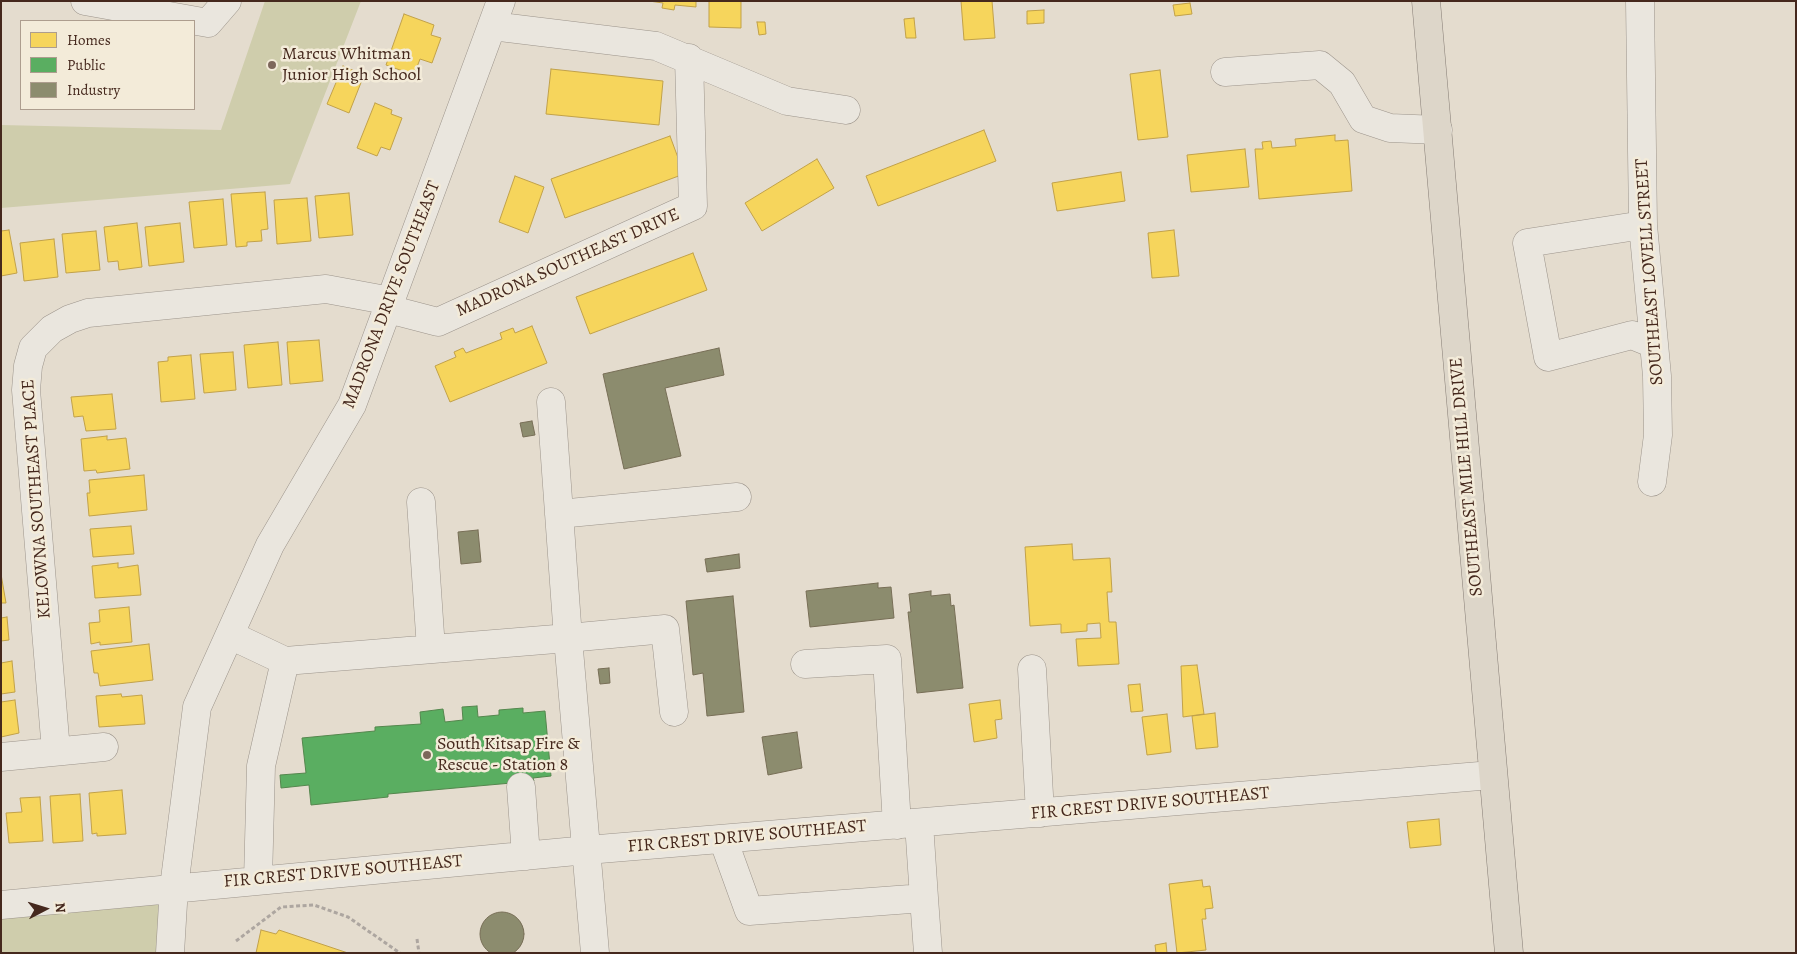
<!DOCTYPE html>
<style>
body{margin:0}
#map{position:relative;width:1797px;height:954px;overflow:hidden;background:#e4dcce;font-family:Alegreya,serif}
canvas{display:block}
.frame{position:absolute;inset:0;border:2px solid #45281d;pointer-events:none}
.legend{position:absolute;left:20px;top:20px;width:175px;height:90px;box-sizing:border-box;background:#f3ebd9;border:1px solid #ad9d8e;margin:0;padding:6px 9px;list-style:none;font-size:15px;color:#45281d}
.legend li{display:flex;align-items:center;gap:10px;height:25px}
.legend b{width:25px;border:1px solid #ad9d8e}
.north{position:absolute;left:20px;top:884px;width:50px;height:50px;-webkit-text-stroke:4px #f3ebd9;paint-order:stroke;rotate:85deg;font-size:14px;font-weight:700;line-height:20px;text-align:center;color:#45281d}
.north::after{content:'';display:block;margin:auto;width:18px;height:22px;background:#45281d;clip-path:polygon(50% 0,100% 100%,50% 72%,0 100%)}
</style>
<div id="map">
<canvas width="1797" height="954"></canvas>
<div class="frame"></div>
<ul class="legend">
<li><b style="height:14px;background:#f6d55c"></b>Homes</li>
<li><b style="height:14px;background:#5aae61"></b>Public</li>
<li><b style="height:14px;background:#8c8c6e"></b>Industry</li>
</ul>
<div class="north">N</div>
</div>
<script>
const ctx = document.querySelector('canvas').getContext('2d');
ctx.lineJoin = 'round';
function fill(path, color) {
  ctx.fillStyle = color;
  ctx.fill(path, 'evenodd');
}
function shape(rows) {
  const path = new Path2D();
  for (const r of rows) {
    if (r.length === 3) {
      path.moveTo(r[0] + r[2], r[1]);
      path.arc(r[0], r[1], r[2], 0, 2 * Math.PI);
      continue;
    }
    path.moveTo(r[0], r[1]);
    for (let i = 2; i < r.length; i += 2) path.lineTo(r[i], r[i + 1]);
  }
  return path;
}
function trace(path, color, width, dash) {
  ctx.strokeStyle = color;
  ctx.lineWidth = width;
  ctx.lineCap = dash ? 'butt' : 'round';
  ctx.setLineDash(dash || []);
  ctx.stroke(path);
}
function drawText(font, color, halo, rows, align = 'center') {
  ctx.font = font + ' Alegreya,serif';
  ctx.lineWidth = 5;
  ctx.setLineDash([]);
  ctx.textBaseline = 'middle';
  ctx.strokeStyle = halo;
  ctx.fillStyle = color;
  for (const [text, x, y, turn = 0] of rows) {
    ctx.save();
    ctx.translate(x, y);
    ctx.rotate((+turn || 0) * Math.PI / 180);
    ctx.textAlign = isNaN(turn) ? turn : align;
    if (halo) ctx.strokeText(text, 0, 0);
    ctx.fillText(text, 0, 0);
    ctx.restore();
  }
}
fill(shape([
 [265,1,361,1,290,184,1,208,1,125,221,130],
 [174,887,170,953,1,953,1,905]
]), '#cfcdac');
const homes = shape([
 [649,1,696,1,696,7,675,5,674,10,662,8,663,3,649,1],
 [709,1,741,1,741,28,709,27,709,1],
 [961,1,992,1,995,38,964,40,961,1],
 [1190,3,1192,14,1175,16,1173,5,1190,3],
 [1044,10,1044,23,1027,24,1027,11,1044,10],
 [404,14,434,25,431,35,441,38,432,63,420,59,414,75,386,65,404,14],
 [914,18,916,38,906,38,904,19,914,18],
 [757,22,765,22,766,34,759,35,757,22],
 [343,66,364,75,349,113,327,104,343,66],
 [551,69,663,81,659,125,546,114,551,69],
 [1160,70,1168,137,1138,140,1130,74,1160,70],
 [375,103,392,110,391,114,402,118,390,150,381,147,377,156,357,148,375,103],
 [984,130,996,161,878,206,866,176,984,130],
 [1335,135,1335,141,1348,140,1352,191,1259,199,1255,149,1263,149,1262,142,1271,141,1272,148,1296,146,1295,139,1335,135],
 [670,136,684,174,565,218,551,179,670,136],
 [1245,149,1249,187,1191,192,1187,155,1245,149],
 [817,159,834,188,762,231,745,203,817,159],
 [1121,172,1125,201,1057,211,1052,183,1121,172],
 [515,176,544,187,528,233,499,222,515,176],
 [265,192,268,229,261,230,262,241,247,242,247,246,236,247,231,194,265,192],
 [349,193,353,235,319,238,315,196,349,193],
 [307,198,311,241,277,244,274,200,307,198],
 [223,199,227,245,194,248,189,202,223,199],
 [137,223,142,267,119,270,118,261,108,262,104,227,137,223],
 [180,223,184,262,149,266,145,227,180,223],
 [9,230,17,273,1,276,1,231,9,230],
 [1174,230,1179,276,1152,278,1148,233,1174,230],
 [96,231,100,270,66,273,62,234,96,231],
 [54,239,58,277,24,281,20,243,54,239],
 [693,253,707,290,590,334,576,297,693,253],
 [532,326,547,363,450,402,435,366,456,357,454,352,463,348,466,353,502,339,500,333,513,328,515,333,532,326],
 [319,340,323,381,290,384,287,342,319,340],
 [278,342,282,385,248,388,244,345,278,342],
 [233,352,236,390,204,393,200,354,233,352],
 [191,355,195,399,161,402,158,362,168,361,168,357,191,355],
 [112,394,116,429,86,431,83,416,74,417,71,397,112,394],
 [107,436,107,440,126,438,130,469,97,473,96,470,84,471,81,439,107,436],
 [144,475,147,510,89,516,87,493,90,493,89,480,144,475],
 [131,526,134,554,93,557,90,529,131,526],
 [1072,544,1073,560,1110,558,1112,592,1107,592,1109,622,1116,622,1119,664,1078,666,1076,639,1101,638,1100,623,1087,624,1087,631,1061,633,1061,624,1030,626,1025,547,1072,544],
 [118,563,118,568,138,565,141,595,95,598,92,566,118,563],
 [1,574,6,603,1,603,1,574],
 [129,607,132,642,100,645,100,642,91,644,89,623,100,622,99,610,129,607],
 [7,617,9,640,1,641,1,618,7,617],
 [149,644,153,680,100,686,98,673,94,673,91,651,149,644],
 [12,661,15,692,1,694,1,663,12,661],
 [1197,665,1204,714,1183,717,1181,666,1197,665],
 [1140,684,1143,711,1131,712,1128,685,1140,684],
 [121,694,122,697,142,695,145,724,99,727,96,696,121,694],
 [15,700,19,733,1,737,1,702,15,700],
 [1000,700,1002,719,995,720,997,738,974,742,969,704,1000,700],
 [1215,713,1218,747,1196,749,1192,716,1215,713],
 [1167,714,1171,752,1147,755,1142,717,1167,714],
 [122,790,126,834,97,836,97,833,92,834,89,793,122,790],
 [80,794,83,841,53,843,50,796,80,794],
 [40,797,43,841,9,843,6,813,22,812,20,798,40,797],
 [1439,819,1441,845,1410,848,1407,822,1439,819],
 [1202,880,1203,887,1210,886,1213,908,1205,909,1206,919,1202,919,1206,950,1177,953,1169,884,1202,880],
 [261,930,276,934,279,930,348,953,256,953,261,930],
 [1166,943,1167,953,1156,953,1155,945,1166,943]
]);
fill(homes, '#f6d55c');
trace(homes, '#c1a149', 1);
const public = shape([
 [477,706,478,717,499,715,499,710,523,708,523,713,545,711,551,776,533,778,534,781,388,794,388,797,311,805,309,785,281,788,280,775,306,773,302,738,375,731,375,727,421,724,420,712,443,709,445,722,463,720,462,707,477,706]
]);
fill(public, '#5aae61');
trace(public, '#54864d', 1);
const industry = shape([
 [719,348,724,375,665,388,681,456,624,469,603,374,719,348],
 [532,421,535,435,523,437,520,423,532,421],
 [478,530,481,562,461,564,458,532,478,530],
 [739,554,740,568,707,572,705,559,739,554],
 [878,583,878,588,891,587,894,618,810,627,806,591,878,583],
 [931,591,931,596,950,594,951,606,954,605,963,688,917,693,908,612,911,612,909,594,931,591],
 [733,596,744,712,707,716,703,673,693,675,686,601,733,596],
 [609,668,610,683,600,684,598,669,609,668],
 [797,732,802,768,768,775,762,737,797,732],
 [502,934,22]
]);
fill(industry, '#8c8c6e');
trace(industry, '#776e56', 1);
const minor = shape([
 [85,1,208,23,227,1],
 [1640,1,1643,225,1657,376,1658,435,1652,482],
 [492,26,656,46,787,101,846,110],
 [1225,72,1320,65,1342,83,1363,119,1390,128,1438,130],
 [1643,225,1527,243,1548,357,1632,335,1654,344],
 [388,309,438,322,693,206,689,58],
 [421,502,431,649],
 [559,514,737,497],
 [230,635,285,661],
 [805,664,887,659,897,825],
 [1032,669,1040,813],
 [56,751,26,390,28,366,33,348,52,329,70,319,88,313,326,289,391,301],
 [1,757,104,747],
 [521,787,526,856],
 [919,823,924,898],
 [723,839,749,911,924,898,928,953],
 [258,880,261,766,285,661,568,638,551,402],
 [1,905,587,850,1492,775],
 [170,953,174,887,197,707,270,545,352,405,501,1],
 [595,953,568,638,665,629,674,712]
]);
const major = shape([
 [1426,1,1509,953]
]);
trace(minor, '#9c948b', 29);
trace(major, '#857c74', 29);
trace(shape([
 [417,939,419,953],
 [236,941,281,907,314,905,348,917,400,953]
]), '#ada6a0', 3, [4, 2.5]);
trace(minor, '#eae6de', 28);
trace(major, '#ddd6c9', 28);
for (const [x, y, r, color] of [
 [272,65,5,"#7d675b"],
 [427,755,5,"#7d675b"]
]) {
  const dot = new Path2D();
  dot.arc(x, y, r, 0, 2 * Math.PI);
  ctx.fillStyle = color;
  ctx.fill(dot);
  trace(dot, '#f3ebd9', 2);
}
drawText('18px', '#45281d', '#f3ebd9', [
 ["Marcus Whitman",282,55],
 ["Junior High School",282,76],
 ["South Kitsap Fire &",437,745],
 ["Rescue - Station 8",437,766]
], 'left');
drawText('18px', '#45281d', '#f3ebd9', [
 ["MADRONA SOUTHEAST DRIVE",568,263,-24],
 ["SOUTHEAST LOVELL STREET",1650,272,-94],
 ["MADRONA DRIVE SOUTHEAST",392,295,-69],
 ["SOUTHEAST MILE HILL DRIVE",1467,477,-95],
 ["KELOWNA SOUTHEAST PLACE",37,499,-94],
 ["FIR CREST DRIVE SOUTHEAST",1150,804,-5],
 ["FIR CREST DRIVE SOUTHEAST",747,837,-5],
 ["FIR CREST DRIVE SOUTHEAST",343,872,-5]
]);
</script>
